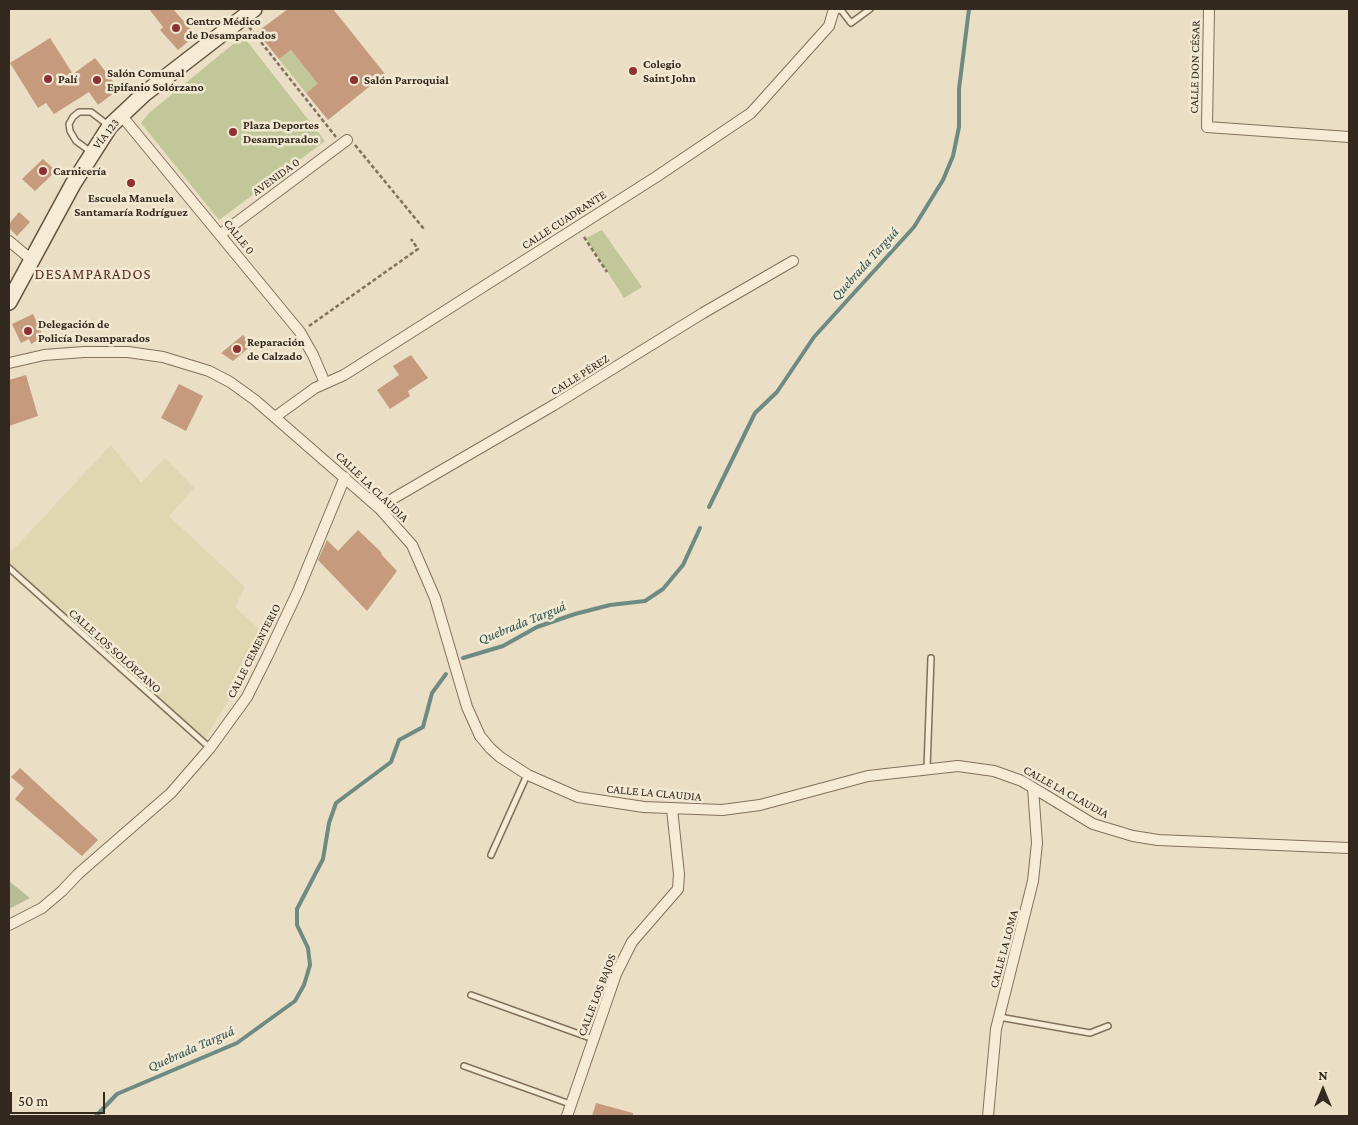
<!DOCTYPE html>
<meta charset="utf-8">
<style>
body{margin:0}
#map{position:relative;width:1358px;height:1125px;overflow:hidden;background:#eadec4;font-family:"Crimson Pro",serif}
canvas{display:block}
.frame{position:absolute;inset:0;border:10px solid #34291f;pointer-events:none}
.north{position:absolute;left:1298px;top:1065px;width:50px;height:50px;-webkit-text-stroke:4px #f2e9d3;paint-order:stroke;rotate:0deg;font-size:14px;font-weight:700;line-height:20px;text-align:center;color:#34291f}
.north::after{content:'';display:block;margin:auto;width:18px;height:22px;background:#34291f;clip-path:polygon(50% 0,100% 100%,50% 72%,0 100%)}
.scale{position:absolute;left:10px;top:1092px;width:95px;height:22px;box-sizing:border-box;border:2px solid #34291f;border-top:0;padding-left:6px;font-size:15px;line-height:18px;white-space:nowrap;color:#34291f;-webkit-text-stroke:4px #f2e9d3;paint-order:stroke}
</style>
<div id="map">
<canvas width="1358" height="1125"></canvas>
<div class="frame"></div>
<div class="north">N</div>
<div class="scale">50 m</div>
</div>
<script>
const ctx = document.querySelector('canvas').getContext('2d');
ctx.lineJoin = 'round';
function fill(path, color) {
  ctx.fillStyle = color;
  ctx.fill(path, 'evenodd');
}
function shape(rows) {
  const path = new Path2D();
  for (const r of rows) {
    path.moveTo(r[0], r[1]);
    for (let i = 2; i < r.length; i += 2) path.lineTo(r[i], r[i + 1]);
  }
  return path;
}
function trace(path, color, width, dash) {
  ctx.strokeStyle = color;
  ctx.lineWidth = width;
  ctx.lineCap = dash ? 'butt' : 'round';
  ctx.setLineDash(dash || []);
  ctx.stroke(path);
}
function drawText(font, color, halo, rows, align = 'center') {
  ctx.font = font + ' "Crimson Pro",serif';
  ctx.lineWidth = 5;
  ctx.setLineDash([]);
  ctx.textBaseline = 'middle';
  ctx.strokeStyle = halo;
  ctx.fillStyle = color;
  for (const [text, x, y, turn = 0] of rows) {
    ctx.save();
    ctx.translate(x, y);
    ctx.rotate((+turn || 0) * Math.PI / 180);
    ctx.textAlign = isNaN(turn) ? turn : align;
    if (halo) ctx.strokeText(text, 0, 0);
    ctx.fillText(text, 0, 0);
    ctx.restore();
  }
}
fill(shape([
 [111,445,141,483,165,458,194,488,169,516,245,587,235,607,267,636,205,739,9,562,9,554]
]), '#dfd7b2');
fill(shape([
 [243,36,325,141,219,220,141,123,149,113],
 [360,43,321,97,313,88,306,93,279,59,291,50,314,79],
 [602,230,642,287,624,298,586,238]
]), '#c2c799');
fill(shape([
 [9,881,30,898,9,909]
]), '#b8bd97');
trace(shape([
 [709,507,755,413,777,392,814,337,914,227,943,180,953,156,959,127,959,89,969,9],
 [463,658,503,646,537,627,575,614,610,605,645,601,663,589,683,565,700,528],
 [96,1116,117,1094,237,1043,295,1001,304,985,310,965,308,948,297,925,297,909,323,859,329,823,336,803,391,762,399,740,423,727,432,693,446,674]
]), '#6d8b83', 4);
fill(shape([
 [149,9,173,9,196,35,178,50,160,30,163,27],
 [288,9,333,9,385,74,328,120,306,93,318,84,291,50,279,59,257,32],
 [50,38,73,74,95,58,119,89,98,105,89,92,54,114,46,103,38,108,10,63],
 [43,159,56,171,35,191,22,179],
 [19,212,30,222,17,236,9,228,9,224],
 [33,314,44,337,31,344,29,339,21,343,12,324],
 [243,335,252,345,233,361,221,353],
 [411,355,428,378,408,391,410,396,390,409,377,390,399,375,393,366],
 [26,375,38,416,9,426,9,380],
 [179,384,203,396,186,431,161,418],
 [358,530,382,553,381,554,397,571,367,611,318,560,327,540,338,551],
 [20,768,98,840,82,856,15,799,24,788,11,777],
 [596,1103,633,1113,633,1116,592,1116]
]), '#c59a7d');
const lane = shape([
 [834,11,841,10,851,23,870,9],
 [91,152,76,141,70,131,69,124,73,117,79,112,91,112,108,125],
 [9,568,210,748],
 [927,768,931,658],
 [491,855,527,775],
 [471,995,593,1039],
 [999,1017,1090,1033,1108,1026],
 [464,1066,570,1104]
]);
const street = shape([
 [1209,9,1207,127,1349,137],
 [121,115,300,332,313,355,325,383],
 [221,234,347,140],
 [9,241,33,261],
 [9,363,44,355,84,352,128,352,163,357,209,371,230,382,255,400,380,509,412,545,435,598,467,707,480,736,490,748,500,757,528,775,578,797,644,807,722,810,760,805,868,776,958,766,994,771,1022,781,1093,824,1133,836,1158,840,1349,848],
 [275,417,315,388,344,375,656,177,751,113,829,26,834,9],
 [380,509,394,498,554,405,703,313,793,261],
 [9,925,42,908,62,891,78,874,171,793,210,748,247,697,267,657,298,591,345,477],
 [567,1116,616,974,632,942,678,889,679,874,672,809],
 [988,1116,996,1029,1033,881,1037,843,1033,788]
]);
const secondary = shape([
 [9,302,73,184,110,126,144,94,254,9]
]);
trace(lane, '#83705c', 8);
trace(street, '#83705c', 12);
trace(secondary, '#65523f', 18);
trace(shape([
 [249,27,336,137],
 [355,145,424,229],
 [584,237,607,272],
 [309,326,418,249,411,239]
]), '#83705c', 2.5, [4, 2.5]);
trace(lane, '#f6ecd6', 5);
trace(street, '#f6ecd6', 10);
trace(secondary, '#f6ecd6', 15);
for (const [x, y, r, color] of [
 [176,28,5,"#8d3132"],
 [633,71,5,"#8d3132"],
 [48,79,5,"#8d3132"],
 [97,80,5,"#8d3132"],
 [354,80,5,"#8d3132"],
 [233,132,5,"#8d3132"],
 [43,171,5,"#8d3132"],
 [131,183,5,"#8d3132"],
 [28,331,5,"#8d3132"],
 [237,349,5,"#8d3132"]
]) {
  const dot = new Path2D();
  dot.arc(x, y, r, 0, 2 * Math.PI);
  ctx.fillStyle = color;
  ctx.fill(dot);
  trace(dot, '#f2e9d3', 2);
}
drawText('bold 12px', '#34291f', '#f2e9d3', [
 ["Centro Médico",186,21],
 ["de Desamparados",186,35],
 ["Colegio",643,64],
 ["Saint John",643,78],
 ["Salón Comunal",107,73],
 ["Epifanio Solórzano",107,87],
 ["Palí",58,79],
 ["Salón Parroquial",364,80],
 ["Plaza Deportes",243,125],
 ["Desamparados",243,139],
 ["Carnicería",53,171],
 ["Escuela Manuela",131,198,"center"],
 ["Santamaría Rodríguez",131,212,"center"],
 ["Delegación de",38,324],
 ["Policía Desamparados",38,338],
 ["Reparación",247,342],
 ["de Calzado",247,356]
], 'left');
drawText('12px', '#34291f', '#f2e9d3', [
 ["CALLE DON CÉSAR",1195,67,-89],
 ["VÍA 123",106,134,-52],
 ["AVENIDA 0",276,177,-36],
 ["CALLE CUADRANTE",564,220,-33],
 ["CALLE 0",239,237,51],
 ["CALLE PÉREZ",580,375,-32],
 ["CALLE LA CLAUDIA",372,487,44],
 ["CALLE LOS SOLÓRZANO",115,651,42],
 ["CALLE CEMENTERIO",254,651,-63],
 ["CALLE LA CLAUDIA",1066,792,29],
 ["CALLE LA CLAUDIA",654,793,5],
 ["CALLE LA LOMA",1004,949,-75],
 ["CALLE LOS BAJOS",597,995,-69]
]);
drawText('italic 14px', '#2f5350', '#f2e9d3', [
 ["Quebrada Targuá",865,264,-48],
 ["Quebrada Targuá",522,623,-22],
 ["Quebrada Targuá",191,1049,-24]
]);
ctx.letterSpacing = '1px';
drawText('15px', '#5d2e22', '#f2e9d3', [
 ["DESAMPARADOS",93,274]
]);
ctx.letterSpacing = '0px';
</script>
